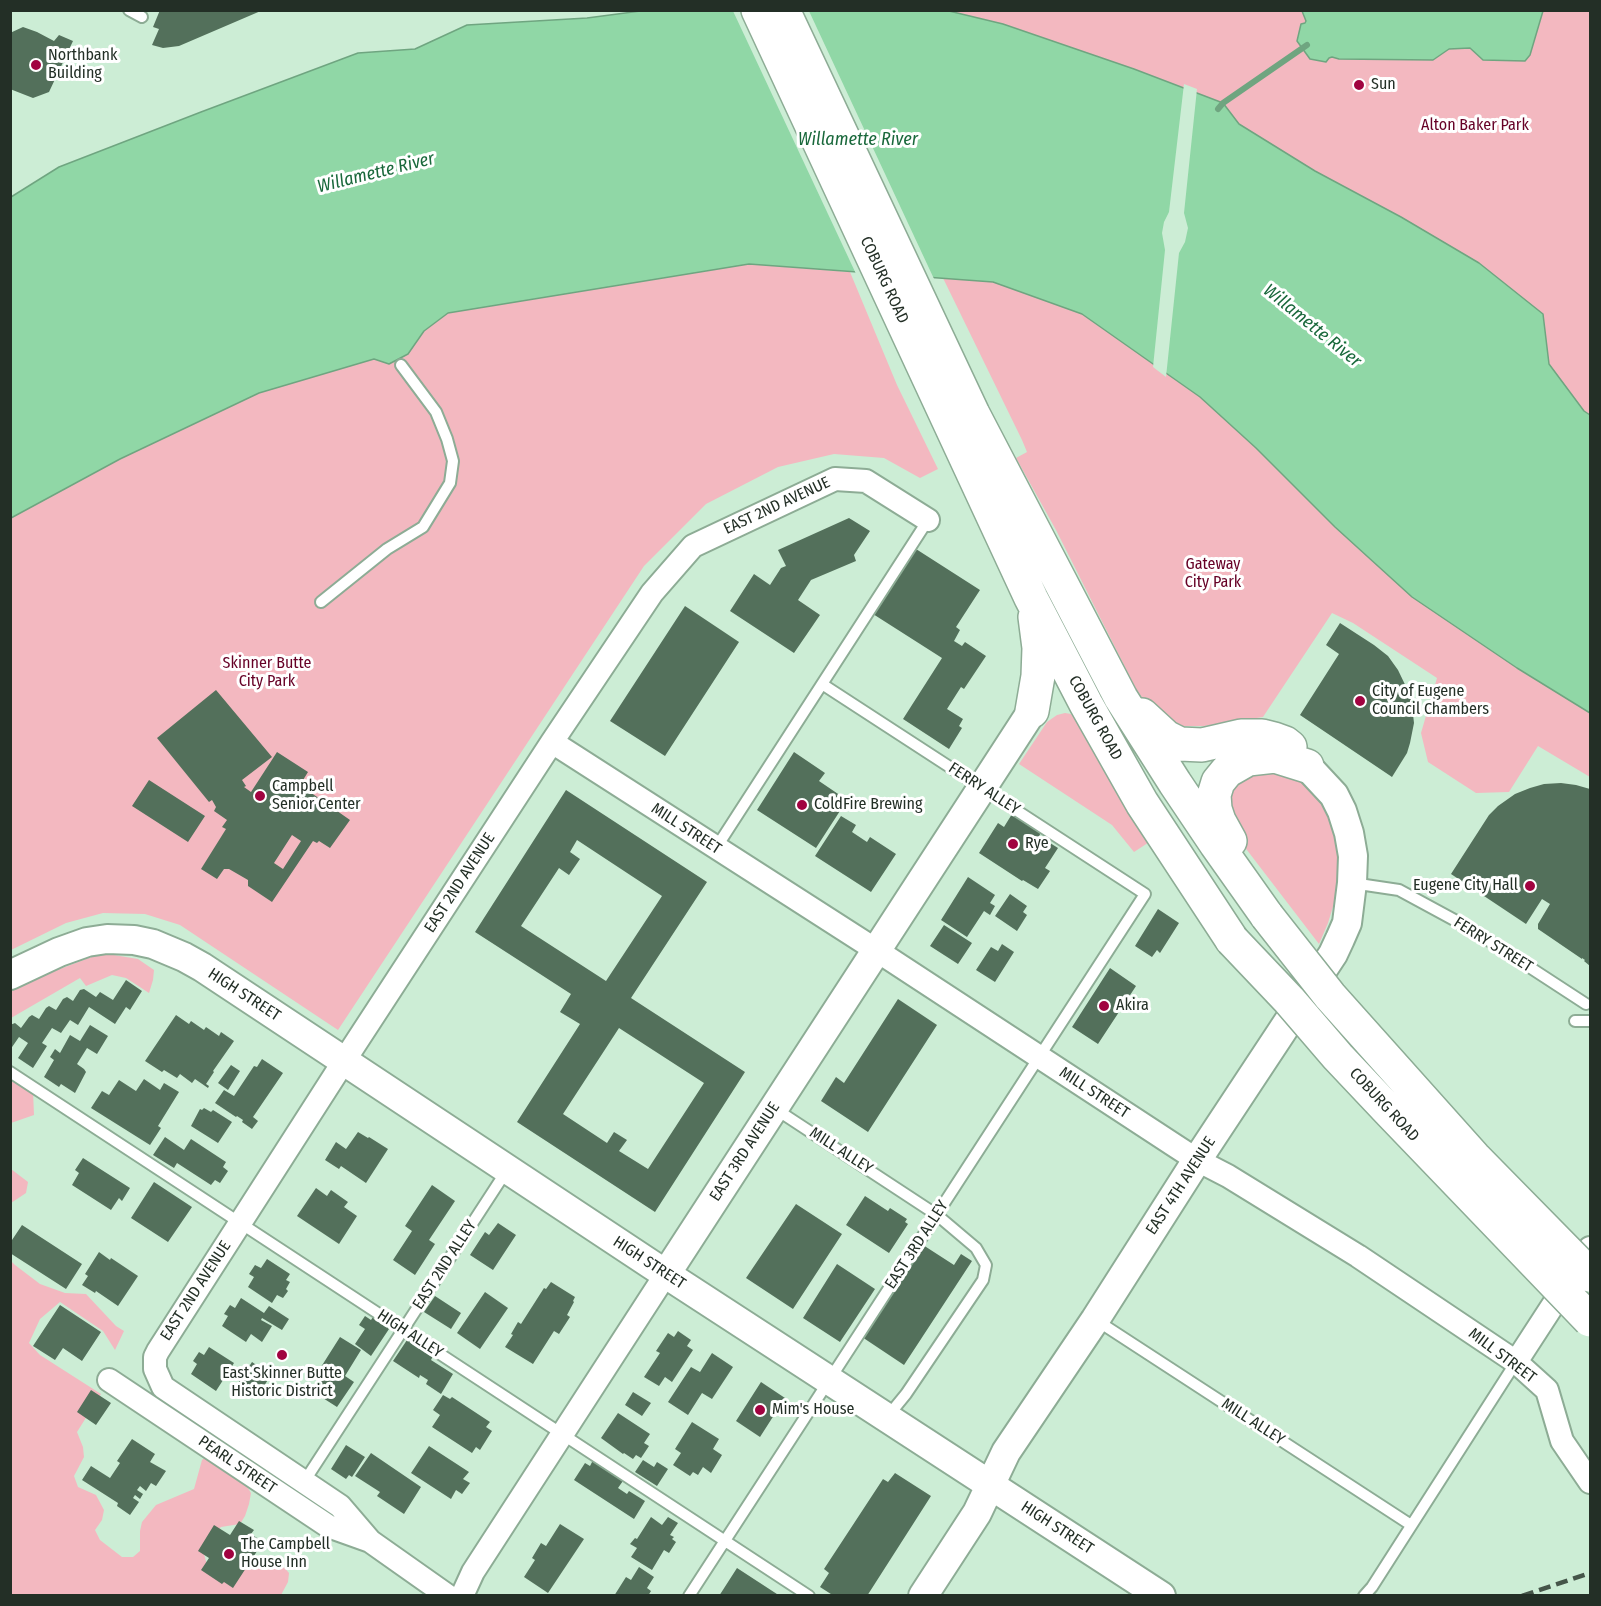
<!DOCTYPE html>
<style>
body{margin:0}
#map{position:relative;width:1601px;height:1606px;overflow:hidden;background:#ccedd5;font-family:"Fira Sans Condensed",sans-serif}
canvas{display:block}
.frame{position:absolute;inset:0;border:12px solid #232f26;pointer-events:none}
</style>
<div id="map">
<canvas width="1601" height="1606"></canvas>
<div class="frame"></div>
</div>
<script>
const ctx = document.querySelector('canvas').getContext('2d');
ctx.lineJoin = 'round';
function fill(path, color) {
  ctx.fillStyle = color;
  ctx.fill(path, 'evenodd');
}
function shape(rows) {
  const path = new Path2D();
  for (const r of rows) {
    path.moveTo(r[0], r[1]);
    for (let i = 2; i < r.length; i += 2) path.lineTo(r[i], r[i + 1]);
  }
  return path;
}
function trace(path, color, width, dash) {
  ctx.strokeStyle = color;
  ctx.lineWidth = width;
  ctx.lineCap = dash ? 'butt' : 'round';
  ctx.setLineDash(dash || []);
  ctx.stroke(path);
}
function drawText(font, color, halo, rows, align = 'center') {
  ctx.font = font + ' "Fira Sans Condensed",sans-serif';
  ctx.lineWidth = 6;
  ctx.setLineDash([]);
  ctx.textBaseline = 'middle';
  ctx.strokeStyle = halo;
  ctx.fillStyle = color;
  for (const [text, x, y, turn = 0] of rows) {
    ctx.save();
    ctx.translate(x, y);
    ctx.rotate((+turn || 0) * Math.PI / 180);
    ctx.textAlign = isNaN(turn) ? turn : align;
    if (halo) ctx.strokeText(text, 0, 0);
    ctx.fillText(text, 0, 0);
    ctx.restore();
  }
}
fill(shape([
 [949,11,1590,11,1590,429,1576,419,1509,287,1479,263,1441,241,1003,24],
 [749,264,850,272,897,385,938,469,920,478,884,458,834,454,778,467,706,504,644,566,338,1030,180,925,145,914,103,913,66,923,11,950,11,518,120,459,259,393,374,359,389,364,408,354,424,331,448,313],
 [943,278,993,282,1082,314,1200,397,1256,448,1368,557,1517,668,1590,713,1590,777,1538,746,1509,792,1476,793,1428,762,1421,733,1437,678,1353,623,1332,613,1263,717,1204,726,1178,726,1146,703,1136,689,1056,530,1016,458,1027,452,1022,440],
 [1065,713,1071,714,1076,720,1154,839,1134,852,1112,825,1019,764,1047,722,1057,715],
 [1260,764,1304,781,1319,797,1331,821,1339,849,1339,875,1335,900,1328,923,1319,944,1237,837,1228,794,1236,780],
 [102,953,138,959,154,970,153,980,149,993,126,978,112,975,86,986,80,978,11,1018,11,990,36,978],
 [11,1081,33,1091,34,1115,11,1123],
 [11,1169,28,1182,26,1193,11,1203],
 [10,1260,15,1265,40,1284,65,1293,86,1294,116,1326,124,1331,115,1350,103,1331,60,1302,40,1319,29,1343,40,1355,101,1394,77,1432,83,1447,84,1457,74,1476,78,1487,96,1495,104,1510,102,1520,95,1530,100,1540,122,1557,133,1557,140,1551,140,1531,142,1522,156,1505,194,1489,202,1460,210,1453,230,1459,251,1493,249,1504,245,1516,240,1524,221,1527,213,1535,204,1554,207,1565,224,1572,254,1558,274,1562,283,1566,289,1573,288,1582,281,1595,11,1595]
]), '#f3b8c0');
const water = shape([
 [648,10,949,11,1003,24,1134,69,1223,103,1239,124,1315,171,1401,217,1479,263,1543,314,1549,364,1584,411,1590,415,1590,713,1517,668,1412,597,1335,527,1256,448,1200,397,1082,314,993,282,749,264,448,313,424,331,408,354,389,364,374,359,259,393,120,459,11,518,11,197,59,167,201,112,358,53,415,49,467,25,587,18,648,10],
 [1302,11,1543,11,1530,55,1525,61,1483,60,1470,48,1449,49,1433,60,1339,59,1332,57,1329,58,1326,62,1310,59,1297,41,1301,24,1305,23,1306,21,1302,11]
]);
fill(water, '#90d7a6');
trace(water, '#6fa580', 1.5);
fill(shape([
 [733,11,809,11,935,281,857,276],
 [1184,84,1197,89,1184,213,1188,228,1185,242,1179,253,1166,377,1153,367,1165,250,1162,233,1164,222,1169,212]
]), '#ccedd5');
trace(shape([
 [1218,109,1223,103,1307,45]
]), '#6fa580', 6);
fill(shape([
 [160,10,263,10,179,46,163,48,152,45,159,29,153,27],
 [23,27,37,32,54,41,59,35,73,41,49,92,33,98,10,89,10,33],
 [849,518,870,531,854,555,856,561,811,580,798,600,820,615,794,653,730,611,754,574,770,585,781,568,786,566,778,550],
 [916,549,980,590,956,627,960,630,954,641,962,646,965,642,986,656,964,689,961,687,947,709,963,719,959,726,962,728,949,749,903,719,942,658,873,614],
 [685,606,739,642,665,756,610,721],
 [1340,623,1374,645,1388,656,1398,670,1411,697,1414,723,1410,743,1407,753,1392,777,1300,715,1339,654,1326,645],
 [216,690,272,757,242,780,246,786,244,787,251,792,277,752,308,772,300,785,350,820,330,848,319,841,317,843,313,841,272,902,248,886,248,880,229,869,224,869,217,879,201,869,226,829,222,827,227,820,214,811,216,807,212,800,209,802,157,738],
 [292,835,301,841,283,869,274,863],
 [794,752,825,773,819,781,847,800,816,848,757,810],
 [149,780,205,816,188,842,132,806],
 [1561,783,1576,785,1590,789,1590,966,1584,961,1585,960,1582,958,1582,959,1538,929,1538,924,1550,904,1542,899,1526,924,1451,874,1489,815,1498,806,1515,794,1530,788,1544,784],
 [566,790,707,882,631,998,745,1072,655,1212,517,1122,580,1024,560,1012,571,994,475,932],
 [577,840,662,896,606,981,521,926,559,868,569,875,580,859,570,852],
 [619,1028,704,1083,648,1169,619,1151,627,1140,614,1132,607,1143,563,1114],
 [1012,814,1041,833,1039,836,1058,848,1045,868,1050,871,1038,889,1023,880,1022,881,979,853,998,823,1004,827],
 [841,816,856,825,852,832,867,842,870,837,896,854,871,892,815,856],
 [968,877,995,895,990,903,995,906,990,915,984,911,967,937,941,920],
 [1010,894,1027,906,1023,912,1027,915,1017,931,995,916],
 [1158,909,1179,923,1160,953,1157,950,1152,957,1135,946],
 [944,925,972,943,958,964,930,946],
 [1002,944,1014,952,995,982,976,970,991,947,998,951],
 [1110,968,1136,986,1098,1044,1072,1027],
 [126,980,142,991,130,1010,126,1007,115,1024,89,1007,78,1025,70,1020,61,1033,52,1028,42,1043,47,1046,33,1068,18,1058,28,1043,19,1037,10,1050,10,1025,15,1023,21,1028,29,1017,32,1015,39,1019,46,1008,49,1006,56,1010,63,999,67,997,73,1001,80,990,84,989,96,997,100,992,113,1000],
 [898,999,937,1025,868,1132,821,1101,836,1077,844,1083],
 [176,1015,189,1024,191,1021,204,1030,206,1027,219,1036,221,1032,234,1041,213,1071,214,1072,206,1084,209,1086,208,1088,195,1079,192,1083,180,1074,177,1078,164,1070,162,1072,145,1061],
 [90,1025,108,1036,97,1054,87,1048,77,1064,84,1069,86,1072,75,1093,61,1084,59,1087,44,1077,54,1060,50,1057,55,1049,60,1053,70,1035,80,1041],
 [262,1059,283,1073,253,1117,258,1121,252,1129,242,1122,243,1120,237,1116,236,1117,215,1103,224,1090,234,1096,254,1066,257,1067],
 [231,1065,240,1071,228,1090,218,1083],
 [144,1079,160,1090,164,1083,179,1092,158,1126,161,1128,150,1145,91,1108,102,1091,109,1095,119,1080,136,1091],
 [204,1108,211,1112,213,1110,232,1122,218,1143,191,1126,200,1109,202,1110],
 [358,1132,368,1138,369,1137,388,1149,366,1183,341,1166,339,1169,325,1160,336,1142,346,1149],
 [165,1137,184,1150,191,1139,226,1162,223,1167,228,1171,220,1183,215,1180,211,1185,177,1163,174,1168,153,1155],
 [83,1158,130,1188,122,1201,119,1198,111,1210,72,1185,79,1173,75,1170],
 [154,1182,192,1207,168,1242,131,1218],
 [432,1185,455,1201,429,1240,435,1244,415,1275,393,1260,412,1231,405,1226],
 [316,1188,327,1196,331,1190,348,1202,344,1207,357,1216,339,1244,297,1216],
 [865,1196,888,1211,890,1208,907,1219,905,1222,908,1224,889,1253,846,1225],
 [796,1204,842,1234,793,1309,746,1278],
 [498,1223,516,1235,493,1270,470,1255,485,1232,489,1235],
 [22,1225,82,1264,66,1289,10,1253,10,1243],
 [923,1245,954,1265,961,1254,972,1261,904,1365,862,1337],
 [99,1252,110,1260,111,1258,138,1276,118,1306,96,1291,95,1293,82,1285,88,1276,85,1274],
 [267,1259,290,1274,286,1280,290,1282,286,1289,288,1291,283,1298,277,1295,272,1303,248,1287,254,1277,249,1274,255,1265,261,1268],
 [837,1264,875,1289,840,1342,803,1318],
 [551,1282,575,1297,573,1301,574,1302,567,1315,570,1317,559,1334,554,1331,533,1364,505,1347,513,1335,511,1334,518,1322,521,1324,544,1288,546,1289],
 [485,1292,508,1308,480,1349,457,1333],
 [435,1296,461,1313,451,1329,424,1312],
 [241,1298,264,1313,269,1306,289,1319,282,1330,262,1318,261,1320,272,1326,262,1342,251,1334,246,1342,222,1326,228,1316,224,1314,230,1305,235,1308],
 [60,1305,101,1332,82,1361,63,1348,55,1360,33,1346],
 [365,1316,371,1320,373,1317,389,1329,371,1356,355,1344,365,1329,359,1325],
 [678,1331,691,1340,687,1346,693,1350,672,1382,665,1377,659,1386,644,1377,660,1353,656,1351,668,1333,674,1337],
 [340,1337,361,1350,345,1376,354,1382,337,1407,315,1393,321,1383,314,1378],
 [407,1340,433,1356,431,1360,453,1374,441,1394,426,1384,428,1380,420,1375,419,1378,393,1361],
 [209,1347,234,1363,216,1391,191,1374,197,1364,193,1361,199,1352,204,1355],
 [712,1353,733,1367,712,1399,702,1393,688,1415,668,1402,691,1367,700,1372],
 [252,1362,271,1375,257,1397,237,1385],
 [761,1382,785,1398,760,1437,736,1421],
 [91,1390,111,1403,96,1425,77,1412],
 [633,1392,651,1403,642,1416,625,1405],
 [443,1395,450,1399,452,1397,490,1422,486,1427,492,1431,480,1450,476,1447,472,1453,432,1427,440,1415,433,1410],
 [618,1413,650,1434,644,1443,649,1446,641,1458,636,1455,633,1459,624,1453,623,1454,601,1438],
 [692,1422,719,1439,713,1449,722,1455,711,1473,703,1467,698,1475,693,1472,690,1476,673,1465,681,1453,675,1449],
 [132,1439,155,1454,150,1462,166,1471,156,1486,151,1483,146,1491,140,1486,137,1490,143,1494,140,1499,135,1495,133,1498,139,1502,130,1515,117,1506,118,1503,82,1480,91,1466,110,1478,120,1463,117,1461],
 [346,1445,365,1457,352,1477,349,1475,346,1479,331,1469],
 [429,1446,469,1472,463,1479,470,1483,462,1494,456,1490,451,1499,411,1473],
 [371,1453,421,1487,404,1514,377,1496,380,1492,355,1476],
 [593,1460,625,1478,618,1488,627,1494,629,1491,645,1501,634,1519,574,1480,585,1463,590,1466],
 [643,1460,654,1467,657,1462,668,1469,657,1486,635,1472],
 [895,1473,931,1496,867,1596,834,1596,820,1587,829,1573,824,1569,883,1479,888,1482],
 [651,1517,662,1525,668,1517,678,1523,670,1535,674,1537,672,1539,676,1542,669,1553,664,1550,652,1570,631,1557,637,1548,630,1544,635,1538,637,1539],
 [239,1521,254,1530,251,1534,263,1542,233,1588,224,1582,222,1584,201,1570,209,1558,198,1551,214,1525,230,1535],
 [560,1524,584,1539,548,1593,524,1577,535,1560,532,1558,541,1543,546,1546],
 [639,1567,654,1577,647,1588,651,1591,648,1596,614,1596,626,1577,631,1580],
 [737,1568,780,1596,719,1596]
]), '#53705b');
const service = shape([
 [129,10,142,17],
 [321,602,387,549,423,527,450,483,453,461,447,439,436,412,401,365],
 [716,848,928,520],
 [1352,883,1399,890,1471,929,1586,1004],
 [1575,1021,1590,1021],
 [10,1072,809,1596],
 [774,1108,937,1215,976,1248,986,1265,983,1280,906,1394,888,1416],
 [1096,1320,1411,1525],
 [304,1482,507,1170],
 [689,1596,1145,894,822,684],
 [1364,1596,1372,1587,1516,1362]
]);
const minor = shape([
 [552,742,876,950,1177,1147,1197,1160,1228,1176,1358,1256,1516,1362,1547,1390,1562,1441,1590,1482],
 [1516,1362,1590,1248],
 [109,1380,328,1526,370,1541,448,1596],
 [370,1541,340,1506,163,1387,155,1369,155,1357,158,1351,344,1061,552,742,652,593,693,546,835,479,866,481,928,520],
 [462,1596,473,1572,666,1274]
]);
const tertiary = shape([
 [10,975,59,952,87,942,107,939,134,940,153,944,184,957,202,967,344,1061,652,1265,1161,1596],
 [666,1274,1032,711],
 [923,1596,977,1513,1006,1452,1095,1320,1197,1160,1333,954,1340,939,1347,923,1352,883,1353,856,1349,833,1342,811,1334,795,1307,766]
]);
const primary = shape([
 [758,10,1031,598,1086,704,1142,803,1232,940],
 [783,10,973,414,1121,698,1175,783,1216,844,1267,916],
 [1032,711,1038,676,1039,648,1035,617],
 [1142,715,1166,737,1180,744,1202,745,1241,736,1262,736,1274,739,1285,743,1290,747],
 [1230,841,1219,821,1215,809,1214,795,1218,782,1227,771,1248,759,1275,756,1307,766]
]);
trace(service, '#8dac95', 14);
trace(minor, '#8dac95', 26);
trace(tertiary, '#8dac95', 32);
trace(primary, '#8dac95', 36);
trace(service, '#fff', 10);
trace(minor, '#fff', 22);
trace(tertiary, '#fff', 28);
trace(primary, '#fff', 33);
trace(shape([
 [1522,1596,1590,1573]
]), '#455549', 4.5, [12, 6]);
const primaryBridge = shape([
 [1267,916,1330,996,1474,1157,1590,1275],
 [1232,940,1289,1000,1338,1057,1389,1111,1590,1320]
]);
trace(primaryBridge, '#8dac95', 36, []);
trace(primaryBridge, '#fff', 33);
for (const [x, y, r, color] of [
 [36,65,6,"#a10340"],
 [1359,85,6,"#a10340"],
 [1360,701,6,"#a10340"],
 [260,796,6,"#a10340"],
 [802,805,6,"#a10340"],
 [1013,844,6,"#a10340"],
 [1530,886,6,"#a10340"],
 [1104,1006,6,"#a10340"],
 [282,1355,6,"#a10340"],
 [760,1410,6,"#a10340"],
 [229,1554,6,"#a10340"]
]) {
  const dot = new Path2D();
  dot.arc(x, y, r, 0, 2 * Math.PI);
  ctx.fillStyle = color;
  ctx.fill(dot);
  trace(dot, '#fff', 2);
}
drawText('16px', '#232f26', '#fff', [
 ["Northbank",48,56],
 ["Building",48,74],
 ["Sun",1371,85],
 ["City of Eugene",1372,692],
 ["Council Chambers",1372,710],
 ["Campbell",272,787],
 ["Senior Center",272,805],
 ["ColdFire Brewing",814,805],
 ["Rye",1025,844],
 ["Eugene City Hall",1518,886,"right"],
 ["Akira",1116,1006],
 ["East Skinner Butte",282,1374,"center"],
 ["Historic District",282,1392,"center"],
 ["Mim's House",772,1410],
 ["The Campbell",241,1545],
 ["House Inn",241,1563]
], 'left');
drawText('16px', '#660026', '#fff', [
 ["Alton Baker Park",1475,126],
 ["Gateway",1213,565],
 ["City Park",1213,583],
 ["Skinner Butte",267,664],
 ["City Park",267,682]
]);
drawText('16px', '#232f26', '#fff', [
 ["COBURG ROAD",884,280,65],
 ["EAST 2ND AVENUE",777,506,-25],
 ["COBURG ROAD",1095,718,61],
 ["FERRY ALLEY",984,789,33],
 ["MILL STREET",686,829,33],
 ["EAST 2ND AVENUE",460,883,-57],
 ["FERRY STREET",1493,945,32],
 ["HIGH STREET",244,995,33],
 ["MILL STREET",1094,1093,33],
 ["COBURG ROAD",1384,1105,47],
 ["MILL ALLEY",841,1151,33],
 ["EAST 3RD AVENUE",745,1152,-57],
 ["EAST 4TH AVENUE",1181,1186,-57],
 ["EAST 3RD ALLEY",917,1245,-57],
 ["HIGH STREET",649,1263,33],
 ["EAST 2ND ALLEY",445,1265,-57],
 ["EAST 2ND AVENUE",196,1291,-57],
 ["HIGH ALLEY",410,1334,33],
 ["MILL STREET",1502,1356,37],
 ["MILL ALLEY",1253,1422,33],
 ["PEARL STREET",237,1465,34],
 ["HIGH STREET",1057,1528,33]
]);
drawText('italic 18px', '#19683b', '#fff', [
 ["Willamette River",858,140],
 ["Willamette River",376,173,-14],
 ["Willamette River",1312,326,39]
]);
</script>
